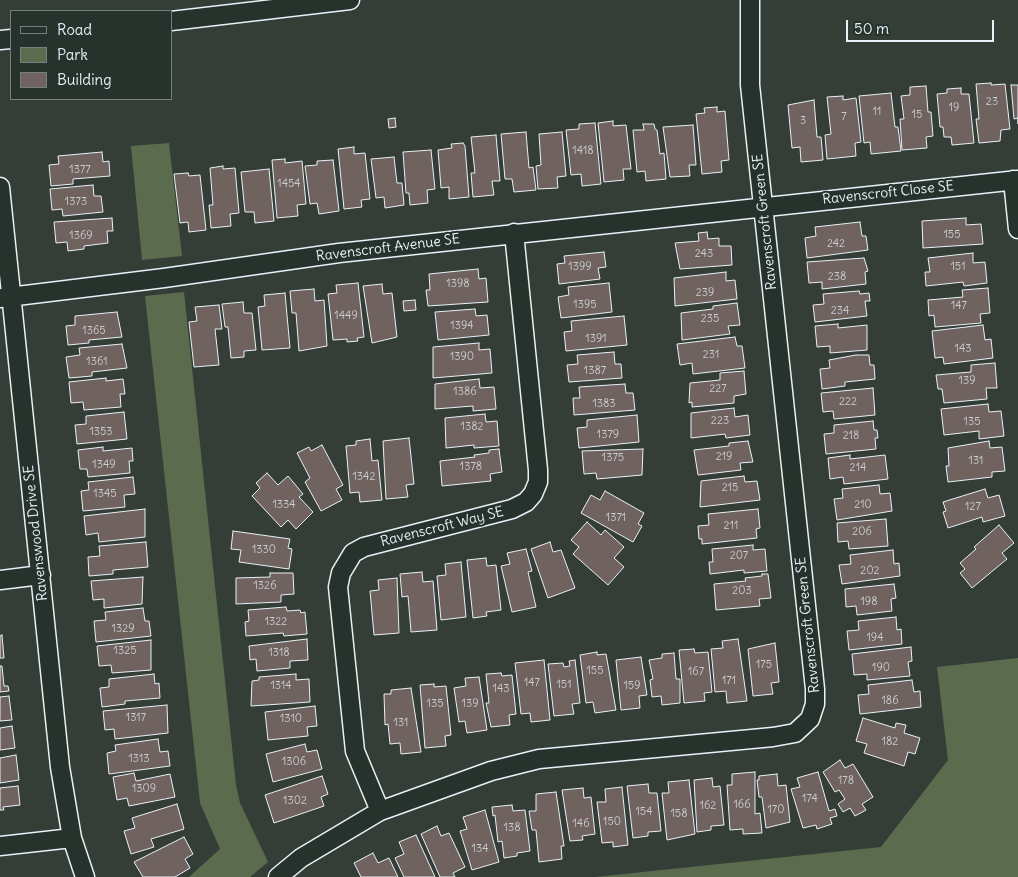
<!DOCTYPE html>
<style>
body{margin:0}
#map{position:relative;width:1018px;height:877px;overflow:hidden;background:#353d37;font-family:Delius,sans-serif}
canvas{display:block}
.legend{position:absolute;left:10px;top:10px;width:162px;height:90px;box-sizing:border-box;background:#26332d;border:1px solid #747f7e;margin:0;padding:6px 9px;list-style:none;font-size:15px;color:#e8f1f8}
.legend li{display:flex;align-items:center;gap:10px;height:25px}
.legend b{width:25px;border:1px solid #747f7e}
.scale{position:absolute;left:846px;top:20px;width:148px;height:22px;box-sizing:border-box;border:2px solid #e8f1f8;border-top:0;padding-left:6px;font-size:15px;line-height:18px;white-space:nowrap;color:#e8f1f8;-webkit-text-stroke:4px #26332d;paint-order:stroke}
</style>
<div id="map">
<canvas width="1018" height="877"></canvas>
<ul class="legend">
<li><b style="height:6px;background:#26332d"></b>Road</li>
<li><b style="height:14px;background:#5b6c4e"></b>Park</li>
<li><b style="height:14px;background:#70635f"></b>Building</li>
</ul>
<div class="scale">50 m</div>
</div>
<script>
const ctx = document.querySelector('canvas').getContext('2d');
ctx.lineJoin = 'round';
function fill(path, color) {
  ctx.fillStyle = color;
  ctx.fill(path, 'evenodd');
}
function shape(rows) {
  const path = new Path2D();
  for (const r of rows) {
    path.moveTo(r[0], r[1]);
    for (let i = 2; i < r.length; i += 2) path.lineTo(r[i], r[i + 1]);
  }
  return path;
}
function trace(path, color, width, dash) {
  ctx.strokeStyle = color;
  ctx.lineWidth = width;
  ctx.lineCap = dash ? 'butt' : 'round';
  ctx.setLineDash(dash || []);
  ctx.stroke(path);
}
function drawText(font, color, halo, rows, align = 'center') {
  ctx.font = font + ' Delius,sans-serif';
  ctx.lineWidth = 4;
  ctx.setLineDash([]);
  ctx.textBaseline = 'middle';
  ctx.strokeStyle = halo;
  ctx.fillStyle = color;
  for (const [text, x, y, turn = 0] of rows) {
    ctx.save();
    ctx.translate(x, y);
    ctx.rotate((+turn || 0) * Math.PI / 180);
    ctx.textAlign = isNaN(turn) ? turn : align;
    if (halo) ctx.strokeText(text, 0, 0);
    ctx.fillText(text, 0, 0);
    ctx.restore();
  }
}
fill(shape([
 [169,143,182,256,142,260,131,146],
 [184,292,236,785,240,803,268,862,250,877,189,877,220,849,200,803,145,296],
 [1018,658,1018,877,595,877,881,847,948,760,937,667]
]), '#5b6c4e');
const building = shape([
 [991,83,991,85,1005,84,1010,129,1001,130,1000,141,979,143,976,119,979,119,976,84,991,83],
 [1011,85,1018,85,1018,124,1018,118,1014,119,1011,85],
 [926,86,928,112,931,112,933,136,926,137,927,148,902,150,900,119,904,119,901,96,910,95,910,87,926,86],
 [961,88,961,94,969,94,974,143,952,145,951,137,944,137,943,127,940,127,937,94,947,93,947,89,961,88],
 [891,93,895,127,898,127,901,151,871,154,870,142,864,143,859,96,891,93],
 [843,96,843,100,856,98,861,142,855,143,856,156,827,159,825,135,831,134,827,97,843,96],
 [814,100,817,137,821,137,823,160,801,162,800,147,792,148,788,105,814,100],
 [717,107,717,112,725,111,729,160,721,161,722,172,702,174,696,114,705,113,704,108,717,107],
 [395,118,396,127,389,128,388,119,395,118],
 [613,121,613,126,626,125,631,169,623,169,624,180,604,182,598,123,613,121],
 [595,123,601,184,582,186,581,174,571,175,566,130,579,129,579,124,595,123],
 [643,124,654,124,655,129,657,130,660,154,664,153,666,179,646,181,645,171,637,172,633,130,644,130,643,124],
 [693,125,696,165,689,165,690,176,670,177,663,127,693,125],
 [526,132,529,168,533,167,536,190,514,192,512,179,505,179,501,134,526,132],
 [562,132,566,176,557,177,558,188,538,189,536,166,541,165,539,134,562,132],
 [496,135,500,181,492,181,494,195,473,197,471,173,475,173,471,137,496,135],
 [463,143,465,146,469,197,449,199,449,187,441,188,438,150,452,148,451,144,463,143],
 [354,147,354,154,365,153,370,199,361,200,362,207,344,209,338,149,354,147],
 [431,150,435,189,427,190,428,203,410,205,409,193,406,193,403,152,431,150],
 [102,152,103,162,109,161,110,176,73,179,73,184,51,186,49,165,59,164,58,156,102,152],
 [394,157,397,183,402,183,404,205,385,208,384,197,376,198,371,159,394,157],
 [285,159,285,163,302,161,306,204,297,205,298,216,277,218,272,160,285,159],
 [333,160,339,211,319,214,317,203,310,204,305,166,317,165,317,161,333,160],
 [223,166,223,169,235,168,239,213,230,214,231,226,211,228,209,205,213,205,210,168,223,166],
 [269,169,274,221,255,223,254,212,245,212,241,172,269,169],
 [188,173,189,176,200,175,206,230,189,232,188,222,180,223,174,174,188,173],
 [93,185,94,196,101,196,103,212,63,216,62,209,52,210,50,189,93,185],
 [112,218,113,231,107,231,108,243,84,246,84,249,68,251,67,242,56,243,54,222,112,218],
 [966,218,966,225,981,224,983,244,923,248,922,221,966,218],
 [860,222,862,236,866,236,868,250,807,258,805,238,816,236,815,227,860,222],
 [707,232,708,239,719,238,719,246,731,246,732,265,680,269,675,243,699,241,698,233,707,232],
 [604,252,606,267,598,268,600,279,559,284,557,264,565,263,564,256,604,252],
 [973,253,973,263,985,262,987,283,964,286,963,282,926,286,925,272,930,272,928,258,973,253],
 [864,258,868,271,865,272,866,284,822,289,822,282,809,283,807,262,864,258],
 [478,269,479,279,486,278,488,302,428,306,426,290,430,290,429,274,478,269],
 [726,272,726,281,735,280,737,299,675,306,674,278,726,272],
 [358,283,364,337,357,338,358,341,347,342,347,339,333,340,328,294,337,293,336,285,358,283],
 [609,283,612,312,561,318,558,297,569,295,568,287,609,283],
 [382,284,383,294,392,293,397,337,372,343,363,286,382,284],
 [988,288,990,313,980,314,981,323,935,327,934,315,929,316,928,300,963,297,962,290,988,288],
 [314,289,315,301,324,300,327,346,299,351,296,313,292,313,290,291,314,289],
 [859,291,860,294,869,293,870,301,865,301,867,316,815,322,813,305,824,304,823,294,859,291],
 [285,293,290,348,262,350,258,307,265,306,264,295,285,293],
 [415,300,416,310,404,311,403,301,415,300],
 [243,302,244,313,252,313,256,350,244,351,244,357,231,358,228,327,225,327,222,304,243,302],
 [737,303,740,325,728,326,730,334,682,340,681,313,713,309,713,306,737,303],
 [219,305,222,329,215,329,219,365,194,367,189,322,197,321,195,307,219,305],
 [475,309,476,316,487,315,489,335,438,340,435,312,475,309],
 [117,312,122,337,89,340,89,343,68,345,66,326,75,325,75,316,117,312],
 [624,316,627,345,566,351,564,332,572,331,571,321,624,316],
 [838,324,838,328,867,325,867,350,830,353,830,346,817,347,815,326,838,324],
 [983,325,985,340,991,339,993,358,944,364,943,357,935,358,932,331,983,325],
 [735,337,737,346,742,346,745,368,693,374,692,363,680,365,677,344,735,337],
 [479,343,479,350,490,349,492,373,433,378,433,347,479,343],
 [122,344,127,368,92,372,92,376,69,378,66,357,80,355,79,348,122,344],
 [614,352,615,364,621,364,622,378,569,382,567,365,578,364,577,355,614,352],
 [856,355,869,355,870,365,874,365,875,379,845,382,845,386,822,389,820,369,830,368,829,360,856,355],
 [995,363,997,388,986,388,987,399,944,403,942,389,938,389,936,375,971,372,971,365,995,363],
 [744,371,746,394,734,396,734,403,692,407,692,402,689,403,690,383,720,380,720,373,744,371],
 [106,378,106,381,123,379,125,394,120,394,121,407,84,410,83,402,71,403,69,382,106,378],
 [479,379,480,388,494,387,496,409,473,411,473,406,435,409,435,384,479,379],
 [625,384,626,393,633,393,635,410,574,415,573,398,580,398,579,387,625,384],
 [873,388,875,415,834,419,833,411,823,412,821,393,873,388],
 [988,404,989,412,1001,411,1004,436,979,439,979,431,944,435,941,409,988,404],
 [734,408,735,417,748,415,750,435,726,438,725,434,691,438,691,413,734,408],
 [124,412,127,439,77,444,75,425,86,424,86,416,124,412],
 [485,414,486,422,497,421,499,446,474,448,474,445,446,448,445,418,485,414],
 [637,415,639,442,579,448,577,428,587,427,587,420,637,415],
 [873,421,874,430,877,430,878,438,875,438,876,449,826,454,824,434,834,433,834,425,873,421],
 [409,438,414,484,406,485,408,497,386,499,383,441,409,438],
 [370,439,372,461,378,460,382,500,360,502,359,492,350,493,346,446,356,445,356,441,370,439],
 [748,441,753,462,740,463,741,470,698,475,694,450,729,446,729,443,748,441],
 [989,441,990,448,1002,447,1005,471,992,472,992,477,948,482,946,466,949,466,948,448,989,441],
 [322,445,343,485,336,489,342,500,321,511,305,482,310,478,297,453,309,447,311,451,322,445],
 [103,447,103,451,132,448,133,461,129,461,130,473,88,477,87,469,80,469,78,450,103,447],
 [499,449,502,472,490,474,491,481,442,486,440,461,475,457,474,455,489,453,489,450,499,449],
 [643,449,642,475,597,479,596,473,584,474,582,451,643,449],
 [850,455,850,459,885,455,888,479,844,484,843,477,830,479,828,458,850,455],
 [267,473,278,485,288,476,303,494,299,497,313,512,296,529,288,520,281,527,252,496,260,488,256,483,267,473],
 [744,476,745,482,757,481,760,500,700,507,701,481,744,476],
 [133,477,135,494,124,495,125,507,83,511,81,491,89,490,88,482,133,477],
 [879,485,880,494,890,493,892,511,837,520,834,499,843,498,842,489,879,485],
 [985,489,988,498,999,495,1005,516,983,522,982,517,948,528,943,512,946,511,943,502,985,489],
 [605,491,644,513,638,524,642,526,633,542,581,513,591,495,600,500,605,491],
 [145,509,145,537,99,542,98,533,86,535,84,516,145,509],
 [758,509,760,528,756,529,757,538,702,544,702,539,699,539,698,526,709,525,708,514,758,509],
 [886,519,888,546,849,549,848,541,838,542,837,523,886,519],
 [587,522,601,535,605,530,624,547,614,558,624,567,608,585,573,554,579,547,571,540,587,522],
 [999,525,1014,543,1002,553,1007,559,972,588,960,573,965,569,960,563,976,549,974,547,999,525],
 [233,531,290,539,288,548,292,549,289,569,239,562,241,550,231,549,233,531],
 [146,542,148,567,113,570,113,574,89,576,88,557,100,556,99,546,146,542],
 [550,542,553,552,561,550,575,588,548,598,531,549,550,542],
 [753,545,753,550,765,549,767,571,744,573,744,570,710,574,709,562,713,562,712,549,753,545],
 [526,549,532,571,528,572,536,607,512,612,501,566,510,564,507,553,526,549],
 [893,550,894,564,899,563,900,576,842,584,839,565,851,564,850,555,893,550],
 [486,558,487,566,496,565,501,610,486,612,487,616,473,618,467,560,486,558],
 [461,562,466,617,441,620,437,576,446,575,445,564,461,562],
 [422,572,423,582,433,581,437,630,411,632,408,596,402,597,400,574,422,572],
 [270,573,293,573,294,594,281,595,281,602,236,604,236,578,270,577,270,573],
 [762,574,768,574,771,598,759,599,760,606,716,610,714,584,746,581,745,578,762,576,762,574],
 [143,577,142,604,104,608,104,599,93,600,91,581,143,577],
 [397,578,399,633,374,635,370,591,379,590,378,580,397,578],
 [894,584,896,598,891,599,892,611,857,615,856,606,846,607,845,589,894,584],
 [286,607,287,611,300,610,301,613,305,612,307,634,284,636,283,633,246,636,245,622,249,621,248,610,286,607],
 [143,608,145,621,149,621,151,636,96,642,94,621,106,620,105,612,143,608],
 [896,617,897,630,901,629,902,644,849,650,847,631,859,630,858,621,896,617],
 [2,635,4,658,0,658,0,636,2,635],
 [307,639,308,660,290,661,290,668,257,671,256,659,250,660,249,646,307,639],
 [738,639,747,701,727,703,726,691,715,692,711,649,723,648,722,641,738,639],
 [151,640,151,670,112,673,111,665,99,666,97,646,151,640],
 [775,643,779,682,771,683,773,694,753,696,748,649,775,643],
 [911,647,912,661,908,662,910,676,867,680,867,674,854,675,852,654,911,647],
 [694,649,695,653,708,652,712,692,704,693,705,701,684,703,679,650,694,649],
 [597,652,597,655,606,654,616,710,595,713,593,702,586,703,580,655,597,652],
 [674,653,676,679,680,679,680,703,662,705,661,696,652,697,650,680,653,679,649,660,662,658,662,654,674,653],
 [641,657,647,695,639,696,640,708,621,710,616,660,641,657],
 [544,660,550,720,531,722,530,713,521,714,515,663,544,660],
 [575,660,580,703,572,704,574,714,554,716,548,664,563,663,564,667,570,666,569,661,575,660],
 [0,666,2,666,4,686,8,686,9,691,0,692,0,666],
 [501,673,502,676,512,675,516,714,509,715,510,725,491,727,486,703,489,703,486,674,501,673],
 [154,674,155,684,159,683,160,698,125,701,125,704,102,707,100,688,109,687,109,679,154,674],
 [296,674,296,680,309,679,310,702,251,706,252,681,259,680,259,677,296,674],
 [479,677,487,730,467,733,465,721,459,722,454,688,466,686,465,678,479,677],
 [912,680,914,692,920,691,921,707,860,714,858,695,869,694,868,685,912,680],
 [434,684,434,687,446,686,451,735,445,736,446,746,425,748,420,685,434,684],
 [411,688,421,752,401,754,400,743,390,744,388,724,385,725,384,694,391,694,391,690,411,688],
 [9,696,12,720,0,721,0,697,9,696],
 [167,705,168,733,115,739,114,729,105,730,103,711,167,705],
 [315,706,317,726,307,727,308,736,268,740,265,712,315,706],
 [863,718,895,728,896,723,906,725,904,733,920,738,915,754,908,752,904,766,864,753,867,744,856,741,863,718],
 [12,726,15,748,0,750,0,728,12,726],
 [158,739,160,752,168,751,170,766,109,774,107,753,116,751,115,745,158,739],
 [305,744,307,752,317,750,322,769,273,782,266,754,305,744],
 [16,755,19,780,0,783,0,758,16,755],
 [840,760,845,768,853,764,873,797,862,804,866,810,855,816,850,808,843,812,838,804,845,799,839,790,835,792,823,772,840,760],
 [755,772,755,814,760,813,762,833,743,834,743,829,730,830,727,785,732,785,732,774,755,772],
 [818,772,829,811,835,809,837,816,830,818,832,824,817,829,816,825,803,828,791,789,800,787,797,778,818,772],
 [134,773,136,781,170,774,175,797,129,806,127,798,117,800,113,777,134,773],
 [777,774,778,786,786,785,790,822,766,828,762,797,759,797,757,780,759,780,759,776,777,774],
 [322,776,328,794,321,797,324,806,274,823,265,795,322,776],
 [712,778,713,787,720,786,724,825,711,826,711,830,697,832,694,780,712,778],
 [689,780,695,834,667,840,662,793,669,793,668,782,689,780],
 [648,784,649,793,657,793,661,831,648,832,648,836,633,838,627,786,648,784],
 [18,786,20,805,3,807,4,810,0,810,0,788,18,786],
 [622,787,628,845,613,847,613,842,602,843,597,802,606,802,605,789,622,787],
 [583,788,584,798,591,797,595,834,582,836,583,840,570,841,562,790,583,788],
 [556,792,564,846,561,846,562,859,539,862,536,830,532,830,529,811,536,811,536,794,556,792],
 [177,804,184,829,151,839,154,847,131,854,124,831,135,828,132,818,177,804],
 [512,805,513,811,525,810,530,851,517,853,517,856,504,858,502,841,498,842,495,815,493,816,492,807,512,805],
 [485,810,499,862,472,870,460,831,467,829,463,817,485,810],
 [437,826,441,836,449,833,465,867,453,873,455,877,440,877,421,834,437,826],
 [416,835,435,877,404,877,395,858,404,854,399,842,416,835],
 [184,837,193,854,185,859,190,868,175,877,143,877,134,862,184,837],
 [373,853,378,863,389,858,398,877,361,877,354,863,373,853]
]);
fill(building, '#70635f');
trace(building, '#e8f1f8', 1);
const minor = shape([
 [171,21,350,0],
 [0,40,11,39],
 [1013,180,1018,229],
 [0,187,60,767,72,838,85,877],
 [0,298,164,278,339,253,1018,180],
 [0,580,41,575],
 [380,811,355,751,338,587,341,573,353,553,364,547,512,509,526,502,533,494,538,482,538,470,514,233],
 [0,846,72,838],
 [278,877,301,858,380,811,491,771,539,759,773,737,795,733,810,719,815,704,815,689,750,85,750,0]
]);
trace(minor, '#e8f1f8', 21);
trace(minor, '#26332d', 18);
drawText('11px', '#caced2', null, [
 ["23",992,102],
 ["19",954,108],
 ["11",877,112],
 ["15",917,115],
 ["7",844,117],
 ["3",803,121],
 ["1418",583,151],
 ["1377",80,170],
 ["1454",289,184],
 ["1373",76,202],
 ["155",952,235],
 ["1369",81,236],
 ["242",836,244],
 ["243",704,254],
 ["1399",580,267],
 ["151",958,267],
 ["238",837,277],
 ["1398",458,284],
 ["239",705,293],
 ["1395",585,305],
 ["147",959,306],
 ["234",840,311],
 ["1449",346,316],
 ["235",710,319],
 ["1394",462,326],
 ["1365",94,331],
 ["1391",596,339],
 ["143",963,349],
 ["231",711,355],
 ["1390",462,357],
 ["1361",97,362],
 ["1387",595,371],
 ["139",967,381],
 ["227",718,389],
 ["1386",465,392],
 ["222",848,402],
 ["1383",604,404],
 ["223",720,421],
 ["135",972,422],
 ["1382",472,427],
 ["1353",101,432],
 ["1379",608,435],
 ["218",851,436],
 ["219",724,457],
 ["1375",613,458],
 ["131",976,461],
 ["1349",104,465],
 ["1378",471,467],
 ["214",858,468],
 ["1342",364,477],
 ["215",730,488],
 ["1345",105,494],
 ["1334",284,505],
 ["210",863,505],
 ["127",973,507],
 ["1371",616,518],
 ["211",731,526],
 ["206",862,532],
 ["1330",264,550],
 ["207",739,556],
 ["202",870,571],
 ["1326",265,586],
 ["203",742,591],
 ["198",869,602],
 ["1322",276,622],
 ["1329",123,629],
 ["194",875,638],
 ["1325",125,651],
 ["1318",279,653],
 ["175",764,665],
 ["190",881,668],
 ["155",595,671],
 ["167",696,672],
 ["171",729,681],
 ["147",532,683],
 ["151",564,685],
 ["1314",281,686],
 ["159",632,686],
 ["143",501,689],
 ["186",890,701],
 ["135",435,704],
 ["139",470,704],
 ["1317",136,718],
 ["1310",291,719],
 ["131",401,723],
 ["182",890,742],
 ["1313",139,759],
 ["1306",294,762],
 ["178",846,781],
 ["1309",144,789],
 ["174",810,799],
 ["1302",295,801],
 ["166",742,805],
 ["162",708,806],
 ["170",776,810],
 ["154",644,812],
 ["158",679,814],
 ["150",612,822],
 ["146",581,824],
 ["138",512,828],
 ["134",480,849]
]);
drawText('14px', '#e8f1f8', '#26332d', [
 ["Ravenscroft Close SE",888,193,-6],
 ["Ravenscroft Green SE",765,222,-96],
 ["Ravenscroft Avenue SE",388,248,-7],
 ["Ravenscroft Way SE",442,527,-14],
 ["Ravenswood Drive SE",36,533,-96],
 ["Ravenscroft Green SE",808,625,-96]
]);
</script>
